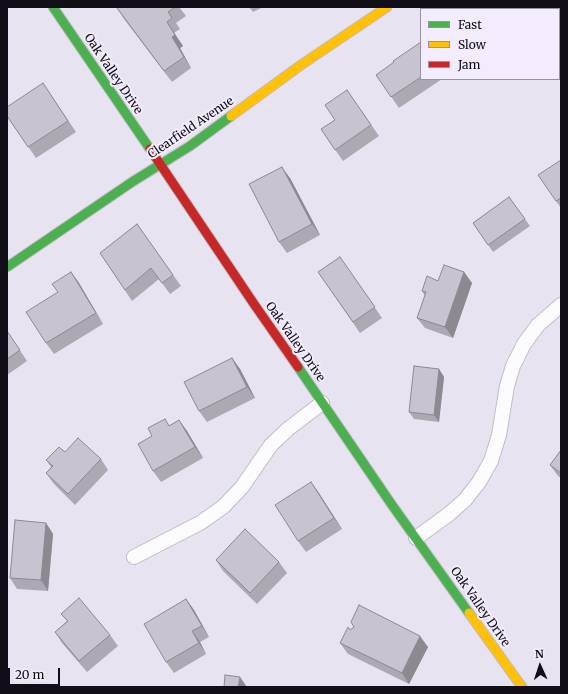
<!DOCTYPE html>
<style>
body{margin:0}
#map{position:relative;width:568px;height:694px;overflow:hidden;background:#e8e3f1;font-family:Merriweather,serif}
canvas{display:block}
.frame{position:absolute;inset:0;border:8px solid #120e17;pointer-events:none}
.legend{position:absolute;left:420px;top:8px;width:140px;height:72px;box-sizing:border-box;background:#f2ecfc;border:1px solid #9893a0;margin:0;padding:5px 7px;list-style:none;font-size:12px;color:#120e17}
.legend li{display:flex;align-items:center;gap:8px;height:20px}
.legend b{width:20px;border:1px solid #9893a0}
.north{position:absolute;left:520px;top:646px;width:40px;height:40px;-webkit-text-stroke:3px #f2ecfc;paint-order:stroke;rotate:357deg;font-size:11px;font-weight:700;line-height:16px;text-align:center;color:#120e17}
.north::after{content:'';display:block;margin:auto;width:14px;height:18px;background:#120e17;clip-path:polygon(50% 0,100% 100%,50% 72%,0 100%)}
.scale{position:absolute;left:8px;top:668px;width:52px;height:18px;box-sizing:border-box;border:2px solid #120e17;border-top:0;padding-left:5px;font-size:12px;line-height:14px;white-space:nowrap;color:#120e17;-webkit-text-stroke:3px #f2ecfc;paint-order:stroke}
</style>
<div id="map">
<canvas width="568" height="694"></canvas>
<div class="frame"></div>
<ul class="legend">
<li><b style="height:5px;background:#4caf50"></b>Fast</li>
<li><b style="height:5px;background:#ffc107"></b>Slow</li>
<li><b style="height:5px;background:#c62828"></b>Jam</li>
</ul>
<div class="north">N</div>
<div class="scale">20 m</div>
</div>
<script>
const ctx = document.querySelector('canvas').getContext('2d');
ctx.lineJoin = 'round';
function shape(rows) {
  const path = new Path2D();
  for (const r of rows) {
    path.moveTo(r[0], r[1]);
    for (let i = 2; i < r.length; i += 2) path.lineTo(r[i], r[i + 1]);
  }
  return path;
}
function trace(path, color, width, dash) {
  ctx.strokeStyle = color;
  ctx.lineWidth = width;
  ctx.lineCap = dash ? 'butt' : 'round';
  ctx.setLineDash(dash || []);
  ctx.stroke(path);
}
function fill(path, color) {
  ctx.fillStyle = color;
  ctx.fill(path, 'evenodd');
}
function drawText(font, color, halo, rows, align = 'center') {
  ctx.font = font + ' Merriweather,serif';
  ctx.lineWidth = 4;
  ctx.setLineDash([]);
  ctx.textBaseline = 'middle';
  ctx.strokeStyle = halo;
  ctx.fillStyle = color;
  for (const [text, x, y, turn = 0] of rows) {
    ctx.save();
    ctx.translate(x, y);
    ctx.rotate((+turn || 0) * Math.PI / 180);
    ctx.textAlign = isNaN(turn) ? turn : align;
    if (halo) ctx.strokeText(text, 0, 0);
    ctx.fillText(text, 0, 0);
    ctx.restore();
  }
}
const street = shape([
 [416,538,449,514,465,500,479,482,491,461,499,435,507,386,513,366,524,344,538,325,561,305],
 [134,557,200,523,223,507,242,487,271,445,288,429,322,403]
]);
const fast = shape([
 [53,7,150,149],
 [7,267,132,182,190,146,231,116],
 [298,367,392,505,469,613]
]);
const slow = shape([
 [231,116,301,65,387,7],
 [469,613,522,687]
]);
const jam = shape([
 [150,149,254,304,298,367]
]);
trace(street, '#c0bcc7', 16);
trace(fast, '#c0bcc7', 11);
trace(slow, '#c0bcc7', 11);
trace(jam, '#c0bcc7', 11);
trace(street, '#fcfbfd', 14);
trace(fast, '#4caf50', 9);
trace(slow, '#ffc107', 9);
trace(jam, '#c62828', 9);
fill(shape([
 [118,7,179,7,186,16,176,23,180,29,174,33,183,46,180,48,191,68,172,82,124,19,117,8],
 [249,7,263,7,253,12],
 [421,42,421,79,442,79,399,108,376,75,394,63],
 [43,83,76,132,36,158,7,116],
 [347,90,379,136,343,161,321,129,335,120],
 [561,160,561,208,556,201],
 [290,178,320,235,287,253,279,242],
 [509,197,530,226,493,252,473,223],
 [137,224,181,286,170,294,159,279,132,301,100,253],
 [340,257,382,318,360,333,318,272],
 [71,272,79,283,103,324,54,354,46,343,58,292],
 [464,272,472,283,453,338,425,328,417,318,425,296,422,291,438,281],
 [7,331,27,361,7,375],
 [232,358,240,369,255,398,207,422,199,411],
 [439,369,444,377,439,422,414,419,409,412],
 [165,419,169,426,179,420,187,431,203,458,161,482,153,471,152,436],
 [561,450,561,478,558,476,550,465],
 [65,452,101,459,108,470,75,505,54,484,46,473,51,467,46,460],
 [311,482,342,529,306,552,298,541],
 [46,523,53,534,48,591,17,589,10,578],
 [216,560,279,562,287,573,257,604,223,571],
 [186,599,194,610,209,637,200,642,206,654,174,673,166,662],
 [61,614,110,635,118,646,87,672,62,643,55,632,67,621],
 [354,627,428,647,409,684,348,654,340,643,350,630]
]), '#aca9b2');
fill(shape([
 [167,22,183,46,180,48,191,68,184,57,172,37],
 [282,167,290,178,320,235,312,224],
 [71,272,79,283,103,324,96,313],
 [464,272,472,283,453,338,445,327],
 [232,358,240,369,255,398,247,387],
 [439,369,444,377,439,422,434,415],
 [179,420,187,431,203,458,195,447],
 [311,482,319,493,342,529,334,518],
 [46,523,53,534,48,591,41,580],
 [186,599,194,610,209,637,202,626],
 [192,631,200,642,206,654,199,643],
 [420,636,428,647,409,684,402,673],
 [240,677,247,687,238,687]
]), '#8c8991');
const building = shape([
 [118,7,175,7,168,12,172,18,167,22,175,35,172,37,184,57,164,71,117,8,118,7],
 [479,7,501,7,502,9,476,9,479,7],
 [421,42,421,77,391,97,376,75,394,62,393,61,421,42],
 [43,83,68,121,28,147,7,116,7,107,43,83],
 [347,90,371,125,335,150,321,129,335,120,325,105,347,90],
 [561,160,561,198,556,201,538,175,561,160],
 [282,167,312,224,279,242,249,184,282,167],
 [509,197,525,219,488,245,473,223,509,197],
 [137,224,173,275,162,283,151,268,125,290,100,253,137,224],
 [340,257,375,307,353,322,318,272,340,257],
 [444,265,464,272,445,327,417,318,426,292,422,291,427,276,438,281,444,265],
 [71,272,96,313,46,343,26,312,58,292,52,284,71,272],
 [7,331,20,350,7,359,7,331],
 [232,358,247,387,199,411,184,382,232,358],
 [414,366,439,369,434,415,409,412,414,366],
 [165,419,169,426,179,420,195,447,153,471,138,444,152,436,148,428,165,419],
 [78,438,101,459,68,494,46,473,53,466,46,460,59,447,65,452,78,438],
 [561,450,561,473,550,465,561,450],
 [311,482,334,518,298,541,275,505,311,482],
 [15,520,46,523,41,580,10,578,15,520],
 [245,529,279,562,250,593,216,560,245,529],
 [79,598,110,635,79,661,55,632,68,621,61,614,79,598],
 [186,599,202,626,192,631,199,643,166,662,144,624,186,599],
 [359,605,420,636,402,673,340,643,348,627,350,630,354,627,351,622,359,605],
 [225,675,240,677,238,687,224,687,225,675]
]);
fill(building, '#c8c4cf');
trace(building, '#8c8991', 1);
drawText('12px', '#120e17', '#f2ecfc', [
 ["Oak Valley Drive",113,74,56],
 ["Clearfield Avenue",191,128,-34],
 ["Oak Valley Drive",295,342,55],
 ["Oak Valley Drive",480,607,55]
]);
</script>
